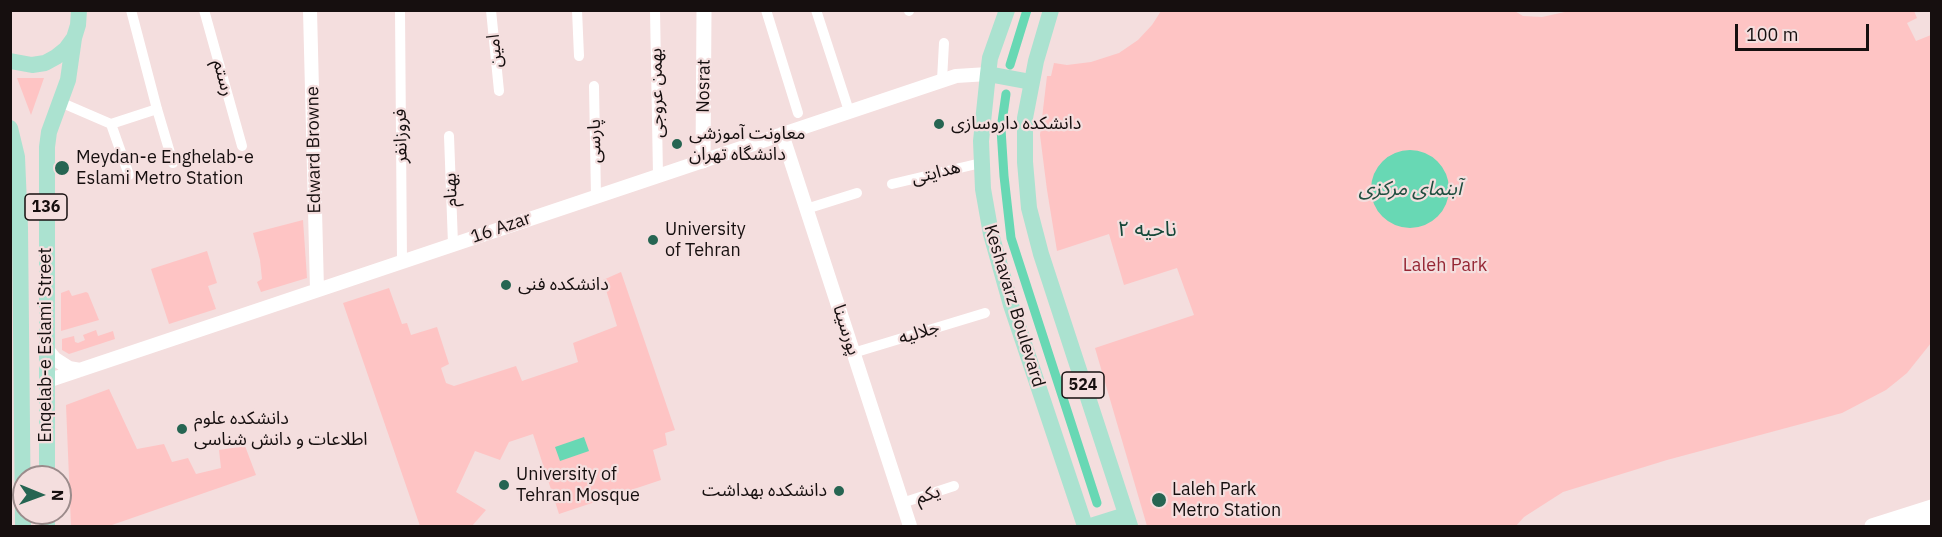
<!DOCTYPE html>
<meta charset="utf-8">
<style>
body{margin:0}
#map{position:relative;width:1942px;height:537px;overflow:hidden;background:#f4dede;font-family:"IBM Plex Sans",sans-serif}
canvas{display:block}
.frame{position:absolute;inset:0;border:12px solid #160f0f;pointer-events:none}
.north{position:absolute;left:12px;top:465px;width:60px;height:60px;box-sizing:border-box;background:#f4dede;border:2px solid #9b8b8b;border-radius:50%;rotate:91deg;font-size:16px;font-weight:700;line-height:24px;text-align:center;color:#160f0f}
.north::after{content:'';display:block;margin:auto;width:21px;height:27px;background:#266552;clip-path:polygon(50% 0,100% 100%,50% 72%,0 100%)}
.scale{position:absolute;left:1735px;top:24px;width:134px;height:27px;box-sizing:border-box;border:3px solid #160f0f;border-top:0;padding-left:8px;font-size:18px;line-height:21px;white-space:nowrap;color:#160f0f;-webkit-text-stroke:4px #f4dede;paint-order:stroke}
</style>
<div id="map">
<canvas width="1942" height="537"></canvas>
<div class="frame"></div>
<div class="north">N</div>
<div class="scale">100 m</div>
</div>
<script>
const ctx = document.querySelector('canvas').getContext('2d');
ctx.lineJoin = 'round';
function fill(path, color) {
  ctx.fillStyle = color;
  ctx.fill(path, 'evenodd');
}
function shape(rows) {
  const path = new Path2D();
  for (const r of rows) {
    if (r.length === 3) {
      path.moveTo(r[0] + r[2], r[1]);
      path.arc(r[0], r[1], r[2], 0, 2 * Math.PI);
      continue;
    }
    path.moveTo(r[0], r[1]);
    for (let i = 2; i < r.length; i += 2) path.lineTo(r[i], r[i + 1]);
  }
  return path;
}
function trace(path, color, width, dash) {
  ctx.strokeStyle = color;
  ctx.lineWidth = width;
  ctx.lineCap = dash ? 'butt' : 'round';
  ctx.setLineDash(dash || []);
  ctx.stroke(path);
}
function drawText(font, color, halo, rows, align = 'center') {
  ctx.font = font + ' "IBM Plex Sans","Noto Sans Arabic",sans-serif';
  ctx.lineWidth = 4.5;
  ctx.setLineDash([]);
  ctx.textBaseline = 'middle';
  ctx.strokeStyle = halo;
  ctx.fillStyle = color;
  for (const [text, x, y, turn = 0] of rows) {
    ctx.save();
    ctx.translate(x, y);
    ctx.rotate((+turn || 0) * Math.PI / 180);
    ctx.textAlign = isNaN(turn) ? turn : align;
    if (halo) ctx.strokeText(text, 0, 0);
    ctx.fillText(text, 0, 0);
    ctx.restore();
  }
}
fill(shape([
 [1513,10,1523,16,1542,17,1574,10,1914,11,1917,18,1907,23,1916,41,1931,35,1931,343,1907,373,1896,382,1886,390,1842,413,1667,460,1563,492,1524,517,1516,526,1147,526,1095,348,1194,315,1177,268,1124,285,1109,234,1057,251,1047,190,1040,135,1047,76,1051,76,1054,63,1067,65,1091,62,1119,53,1138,40,1152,25,1161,11],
 [17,78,44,78,31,115],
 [303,220,307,278,261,292,257,282,262,279,260,260,253,233],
 [207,251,217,283,208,286,216,309,169,324,151,269],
 [621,272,675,430,665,433,667,445,653,450,661,480,559,514,533,434,509,442,500,460,475,451,456,492,486,510,472,526,420,526,343,303,389,288,402,324,407,323,411,335,437,327,449,364,441,368,446,383,454,386,516,366,522,381,578,362,573,343,617,326,603,280],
 [69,290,72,296,86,292,88,293,99,320,61,331,61,293],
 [96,330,98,336,113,331,115,339,69,354,62,350,62,339,74,336,75,342,78,343,85,340,83,335],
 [109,389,137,449,164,444,172,462,188,458,196,474,221,468,219,450,245,446,256,475,109,526,71,526,66,405]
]), '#fec4c4');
fill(shape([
 [1410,189,39],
 [584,437,589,451,560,461,555,447]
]), '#68d8b4');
trace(shape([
 [1010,65,1027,10],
 [1006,94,1001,129,1004,176,1011,238,1097,503]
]), '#68d8b4', 9);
trace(shape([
 [131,10,157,109,173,163],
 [204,10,242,146],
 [400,10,402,262],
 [491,10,499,91],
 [577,10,579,56],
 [655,10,658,175],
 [766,10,798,113],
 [816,10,849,111],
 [909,10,909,11],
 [942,80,944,43],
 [594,86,596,197],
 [60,102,111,124,157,109],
 [111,124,129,175],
 [449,136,453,244],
 [892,184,981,163],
 [806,209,857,193],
 [853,353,985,313],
 [902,503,954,486]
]), '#fff', 10);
trace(shape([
 [310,10,317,290],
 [782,134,910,526],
 [47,349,55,359,69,368,80,370],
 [47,381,956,76,988,74]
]), '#fff', 14);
trace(shape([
 [703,161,704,10],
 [1872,526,1932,507],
 [1907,526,1932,519]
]), '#fff', 15);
trace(shape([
 [1007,10,990,58,988,74,981,141,983,189,991,234,1011,305,1085,526],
 [1051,10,1036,61,1025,118,1025,162,1029,208,1041,254,1130,526],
 [10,61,32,65,45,63,56,57,66,49,74,38,78,25,79,10],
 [988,74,1031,82],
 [10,128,17,157,20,228,23,526],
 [47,477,47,147,49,132,68,80,74,38],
 [47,513,47,526],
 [1091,526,1126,515]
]), '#abe2d0', 16);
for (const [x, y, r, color] of [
 [939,124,6,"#266552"],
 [677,144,6,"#266552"],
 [62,168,8,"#266552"],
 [653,240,6,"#266552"],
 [506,285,6,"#266552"],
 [182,429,6,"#266552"],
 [504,485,6,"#266552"],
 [839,491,6,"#266552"],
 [1159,500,8,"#266552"]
]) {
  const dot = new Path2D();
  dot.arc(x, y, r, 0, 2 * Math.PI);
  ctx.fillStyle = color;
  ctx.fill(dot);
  trace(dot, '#f4dede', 2);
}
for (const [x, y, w] of [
 [46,207,42],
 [1083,385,42]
]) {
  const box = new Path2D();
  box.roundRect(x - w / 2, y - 13, w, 26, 4.5);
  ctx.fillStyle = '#f4dede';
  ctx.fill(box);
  trace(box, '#160f0f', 1.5);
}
drawText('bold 16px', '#160f0f', null, [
 ["136",46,207],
 ["524",1083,385]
]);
drawText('18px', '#160f0f', '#f4dede', [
 ["امین",495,51,-95],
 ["رستم",223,78,75],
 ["Nosrat",704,86,-89],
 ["بهمن عروجی",657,93,-91],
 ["فروزانفر",401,136,-91],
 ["پارسی",595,141,-91],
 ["Edward Browne",314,150,-91],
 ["هدایتی",936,173,-14],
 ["بهنام",451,190,-92],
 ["16 Azar",501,228,-19],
 ["Keshavarz Boulevard",1014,306,73],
 ["پورسینا",846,330,72],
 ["جلالیه",919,333,-17],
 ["Enqelab-e Eslami Street",46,345,-90],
 ["یکم",928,495,-18]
]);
drawText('18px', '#160f0f', '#f4dede', [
 ["دانشکده داروسازی",951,124],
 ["معاونت آموزشی",689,134],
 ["دانشگاه تهران",689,155],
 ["Meydan-e Enghelab-e",76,158],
 ["Eslami Metro Station",76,179],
 ["University",665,230],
 ["of Tehran",665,251],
 ["دانشکده فنی",518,285],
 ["دانشکده علوم",194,419],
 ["اطلاعات و دانش شناسی",194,440],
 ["University of",516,475],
 ["Tehran Mosque",516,496],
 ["Laleh Park",1172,490],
 ["Metro Station",1172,511],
 ["دانشکده بهداشت",827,491,"right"]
], 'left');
drawText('18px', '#952634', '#f4dede', [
 ["Laleh Park",1445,266]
]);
drawText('italic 20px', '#204f40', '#f4dede', [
 ["آبنمای مرکزی",1410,189]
]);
drawText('21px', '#154839', '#f4dede', [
 ["ناحیه ۲",1147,230]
]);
</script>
